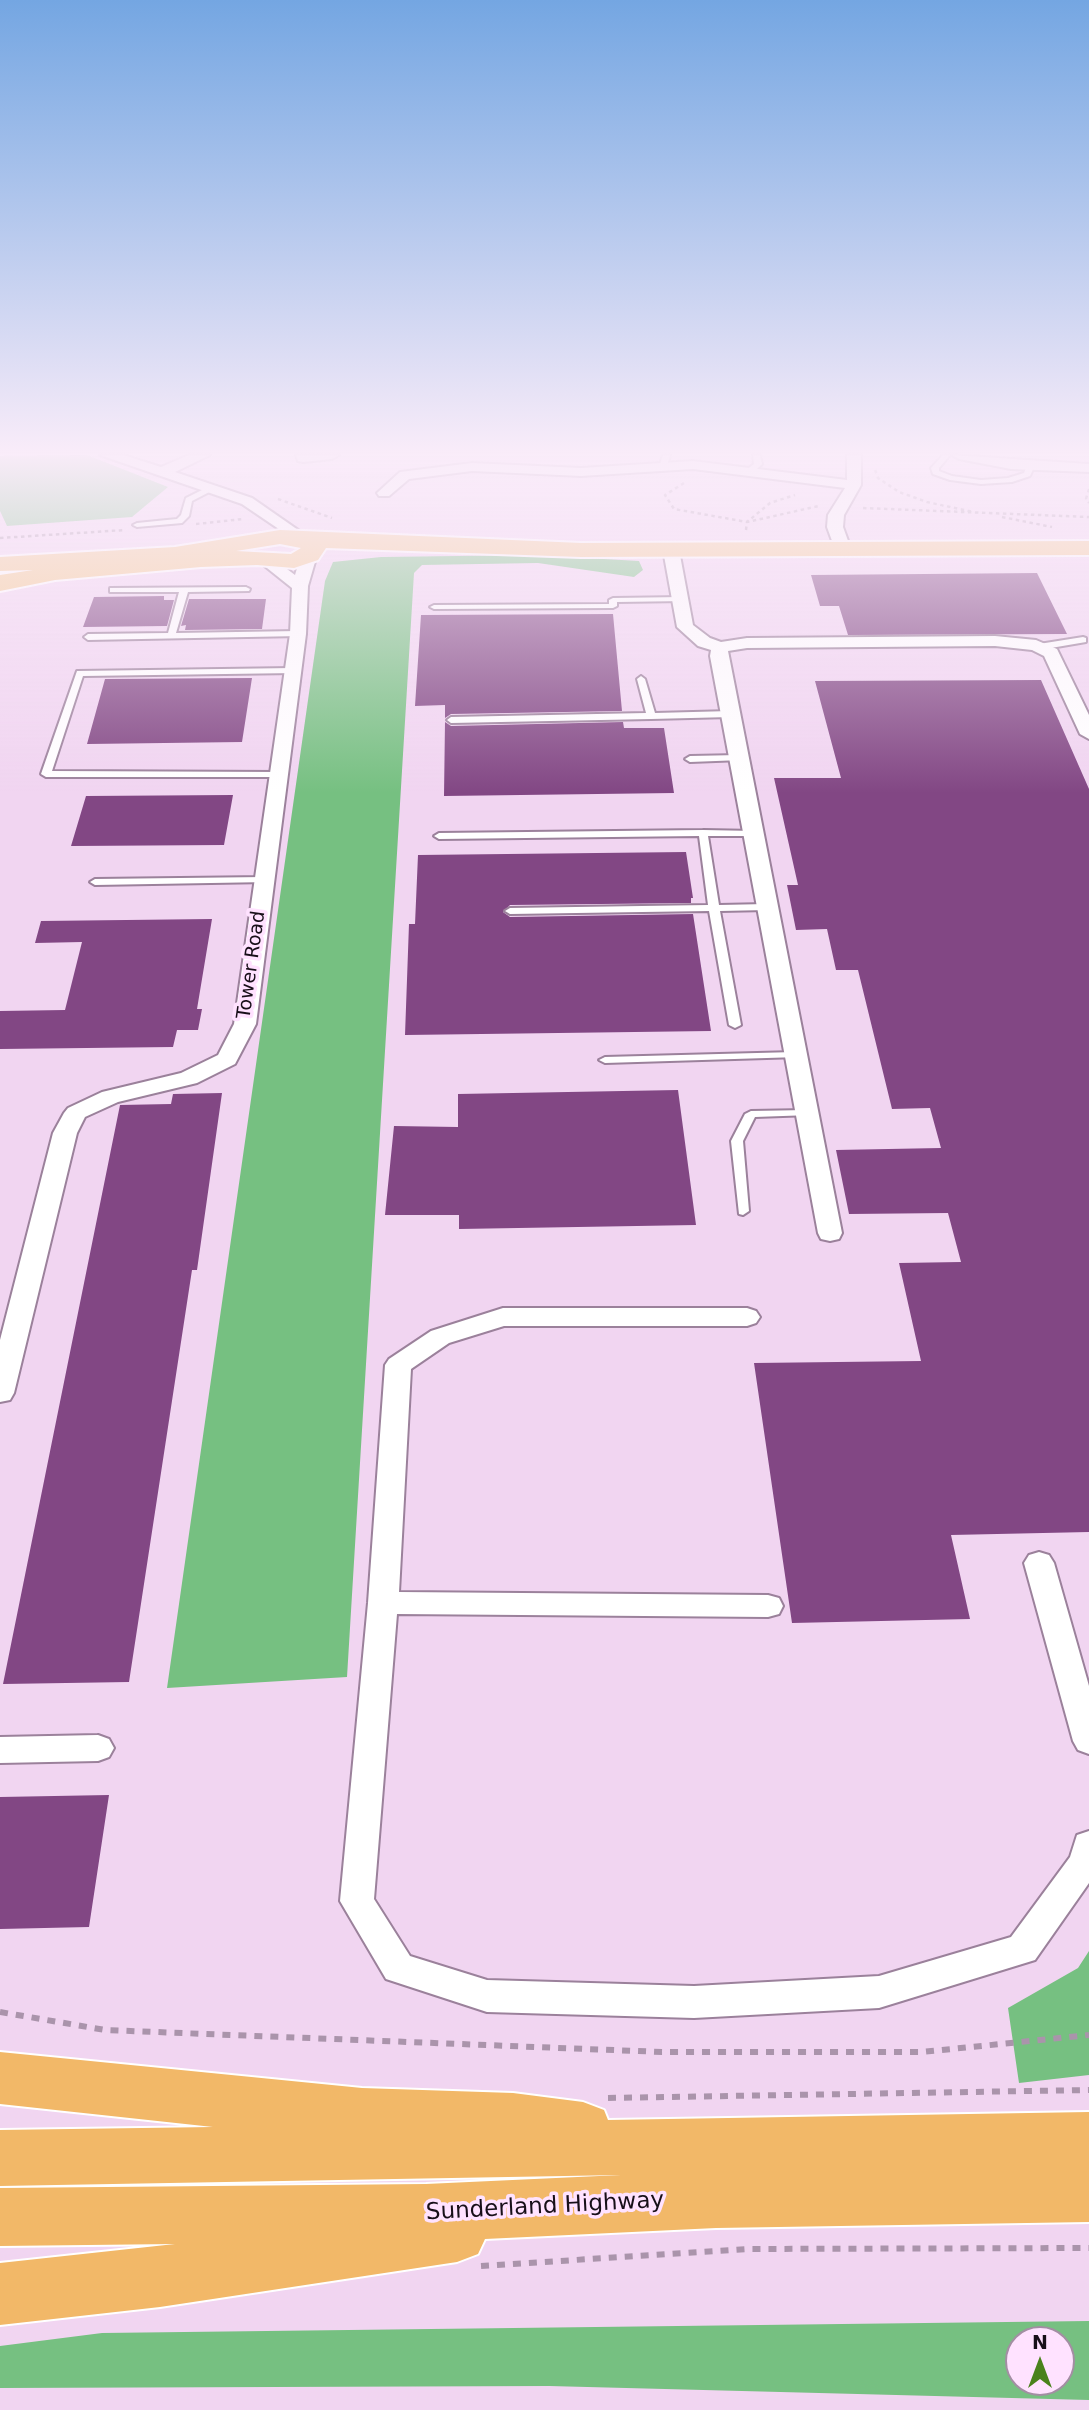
<!DOCTYPE html>
<style>
body{margin:0}
#map{position:relative;width:1089px;height:2410px;overflow:hidden;background:#f1d5f1;font-family:"DejaVu Sans",sans-serif}
canvas{display:block}
.north{position:absolute;left:1005px;top:2326px;width:70px;height:70px;box-sizing:border-box;background:#ffe2ff;border:2px solid #a38ea3;border-radius:50%;rotate:0deg;font-size:19px;font-weight:700;line-height:28px;text-align:center;color:#180f19}
.north::after{content:'';display:block;margin:auto;width:24px;height:32px;background:#4a821c;clip-path:polygon(50% 0,100% 100%,50% 72%,0 100%)}
</style>
<div id="map">
<canvas width="1089" height="2410"></canvas>
<div class="north">N</div>
</div>
<script>
const ctx = document.querySelector('canvas').getContext('2d');
ctx.lineJoin = 'round';
function fill(path, color) {
  ctx.fillStyle = color;
  ctx.fill(path, 'evenodd');
}
function shape(rows) {
  const path = new Path2D();
  for (const r of rows) {
    path.moveTo(r[0], r[1]);
    for (let i = 2; i < r.length; i += 2) path.lineTo(r[i], r[i + 1]);
  }
  return path;
}
function trace(path, color, width, dash) {
  ctx.strokeStyle = color;
  ctx.lineWidth = width;
  ctx.lineCap = dash ? 'butt' : 'round';
  ctx.setLineDash(dash || []);
  ctx.stroke(path);
}
function drawText(font, color, halo, rows, align = 'center') {
  ctx.font = font + ' "DejaVu Sans",sans-serif';
  ctx.lineWidth = 7;
  ctx.setLineDash([]);
  ctx.textBaseline = 'middle';
  ctx.strokeStyle = halo;
  ctx.fillStyle = color;
  for (const [text, x, y, turn = 0] of rows) {
    ctx.save();
    ctx.translate(x, y);
    ctx.rotate((+turn || 0) * Math.PI / 180);
    ctx.textAlign = isNaN(turn) ? turn : align;
    if (halo) ctx.strokeText(text, 0, 0);
    ctx.fillText(text, 0, 0);
    ctx.restore();
  }
}
fill(shape([
 [87,455,168,487,132,517,7,526,0,511,0,456],
 [534,555,639,561,643,570,634,577,538,563,422,565,414,573,347,1677,167,1688,325,581,333,562,381,557],
 [1089,1951,1089,2075,1019,2083,1008,2008,1078,1968],
 [1089,2321,1089,2400,549,2386,0,2388,0,2346,102,2333],
 [1019,2340,1061,2340,1061,2382,1019,2382]
]), '#76c081');
fill(shape([
 [1037,573,1067,634,848,635,839,606,820,606,811,575],
 [164,596,164,600,174,600,167,626,83,627,94,597],
 [189,599,266,599,262,629,185,630,186,625,181,626],
 [613,614,622,711,451,714,445,718,445,705,415,706,421,615],
 [252,678,242,742,87,744,105,679],
 [1041,680,1089,789,1089,1532,951,1535,970,1619,792,1623,754,1363,921,1361,899,1263,961,1262,948,1213,849,1214,836,1150,941,1148,930,1108,892,1109,858,970,836,970,827,929,796,930,787,885,798,885,774,778,841,778,815,681],
 [445,722,451,726,623,722,624,728,664,728,674,793,444,796],
 [233,795,224,845,71,846,86,796],
 [686,852,693,898,691,898,691,903,510,905,503,912,510,917,693,914,711,1031,405,1035,409,924,415,924,418,855],
 [212,919,197,1009,202,1009,198,1030,177,1030,173,1047,0,1049,0,1011,65,1010,82,942,35,943,41,921],
 [678,1090,696,1225,459,1229,459,1215,385,1215,394,1126,458,1127,458,1094],
 [222,1093,197,1270,192,1270,129,1682,3,1684,120,1105,171,1104,173,1094],
 [109,1795,89,1927,0,1929,0,1797]
]), '#824784');
const service = shape([
 [663,455,670,455,667,467,663,469,659,467,663,455],
 [753,455,760,455,762,464,752,474,746,474,746,470,754,464,753,455],
 [943,455,950,455,939,468,939,471,952,476,981,480,1008,478,1024,473,1027,465,1034,467,1030,476,1012,482,981,484,950,480,933,474,931,468,943,455],
 [210,486,217,488,192,501,189,516,182,523,137,527,133,525,137,523,177,519,181,515,186,498,210,486],
 [246,587,250,589,249,591,188,592,176,633,298,631,301,632,301,636,88,640,84,637,88,634,168,633,179,592,110,592,110,588,246,587],
 [682,597,686,599,685,601,617,602,617,606,613,608,434,609,430,607,434,605,609,604,609,600,613,598,682,597],
 [1083,637,1086,638,1086,642,1039,650,1035,647,1039,644,1083,637],
 [293,668,297,671,296,673,83,676,52,771,279,772,284,775,282,777,46,777,41,774,77,671,293,668],
 [641,676,645,679,655,713,731,711,735,714,731,717,651,719,451,723,447,720,451,717,646,713,637,679,641,676],
 [739,755,742,756,742,760,690,762,685,759,690,756,739,755],
 [703,830,756,831,758,833,753,836,708,836,719,905,767,904,772,907,767,910,720,911,741,1025,735,1028,729,1025,709,911,510,914,505,911,510,908,708,905,699,836,439,839,434,836,439,833,703,830],
 [265,877,269,878,269,882,95,885,90,882,95,879,265,877],
 [795,1052,801,1055,799,1057,605,1063,599,1060,605,1057,795,1052],
 [807,1110,813,1113,811,1115,755,1117,743,1141,749,1211,743,1215,739,1214,731,1141,745,1114,751,1111,807,1110]
]);
const minor = shape([
 [100,455,123,455,161,467,189,455,210,455,175,472,252,498,311,539,303,544,298,542,242,504,100,455],
 [296,455,339,455,332,459,303,462,298,461,296,455],
 [847,455,861,455,861,485,844,515,843,527,851,549,843,554,835,549,827,527,828,515,845,488,693,469,581,476,472,471,409,479,389,496,379,496,377,493,400,472,472,463,581,468,693,461,847,480,847,455],
 [952,455,1089,464,1089,472,1011,469,959,459,952,455],
 [671,545,679,550,693,625,710,638,721,642,747,638,995,636,1036,640,1057,649,1089,715,1089,739,1080,734,1044,656,1032,650,995,646,747,648,728,651,842,1233,839,1239,830,1241,821,1239,818,1233,710,656,711,650,698,646,677,627,663,550,671,545],
 [309,550,317,555,308,586,306,634,256,1024,235,1064,197,1083,118,1102,85,1117,77,1133,14,1393,10,1400,0,1402,0,1340,53,1133,64,1113,68,1108,102,1092,181,1073,218,1055,234,1024,290,634,292,588,257,560,265,555,271,557,295,575,301,555,309,550],
 [503,1308,747,1308,756,1311,760,1317,756,1323,747,1326,504,1326,449,1343,411,1369,399,1592,768,1595,779,1598,783,1606,779,1614,768,1617,397,1614,374,1899,410,1956,487,1980,694,1986,879,1976,1011,1937,1070,1857,1077,1835,1089,1831,1089,1883,1035,1960,879,2008,694,2018,487,2012,386,1979,340,1901,368,1603,385,1365,389,1359,431,1331,503,1308],
 [1039,1552,1049,1555,1054,1563,1089,1686,1089,1754,1078,1750,1073,1741,1024,1563,1029,1555,1039,1552],
 [98,1735,109,1739,114,1748,109,1757,98,1761,0,1763,0,1737,98,1735]
]);
const primary = shape([
 [280,530,581,543,1089,541,1089,555,581,557,326,548,318,560,294,568,257,565,201,567,55,580,0,591,0,575,33,570,0,571,0,557,175,547,280,530],
 [280,544,301,548,291,554,236,551,280,544]
]);
const trunk = shape([
 [0,2052,362,2088,513,2093,583,2102,604,2110,608,2120,1089,2112,1089,2222,716,2228,485,2239,478,2254,457,2262,160,2307,0,2325,0,2263,175,2244,0,2246,0,2188,426,2184,621,2175,0,2186,0,2130,213,2127,0,2104,0,2052]
]);
trace(service, '#9b819b', 4);
trace(minor, '#9b819b', 4);
trace(primary, '#fff', 4);
trace(trunk, '#fff', 4);
trace(shape([
 [875,470,878,478,899,492,927,502,973,512],
 [684,483,665,495,674,509,747,522,770,503,795,495],
 [1089,489,1086,499,1089,503],
 [278,499,332,518],
 [863,508,1089,517],
 [1002,517,1052,527],
 [196,524,243,519],
 [746,530,747,522,819,506],
 [0,538,125,530]
]), '#aa94ab', 2.5, [3.5, 3.5]);
trace(shape([
 [0,2012,105,2030,662,2052,922,2052,1089,2035],
 [608,2098,1089,2090],
 [481,2266,747,2249,1089,2248]
]), '#aa94ab', 6, [8, 8]);
fill(service, '#fff');
fill(minor, '#fff');
fill(primary, '#f5ca8e');
fill(trunk, '#f2b868');
const sky = ctx.createLinearGradient(0, 0, 0, 793);
sky.addColorStop(0, '#74a6e2');
sky.addColorStop(0.57, '#f9ecf9');
sky.addColorStop(1, '#f9ecf900');
ctx.fillStyle = sky;
ctx.fillRect(0, 0, 1089, 793);
drawText('19px', '#180f19', '#ffe2ff', [
 ["Tower Road",252,965,-82]
]);
drawText('23px', '#180f19', '#ffe2ff', [
 ["Sunderland Highway",545,2207,-3]
]);
</script>
